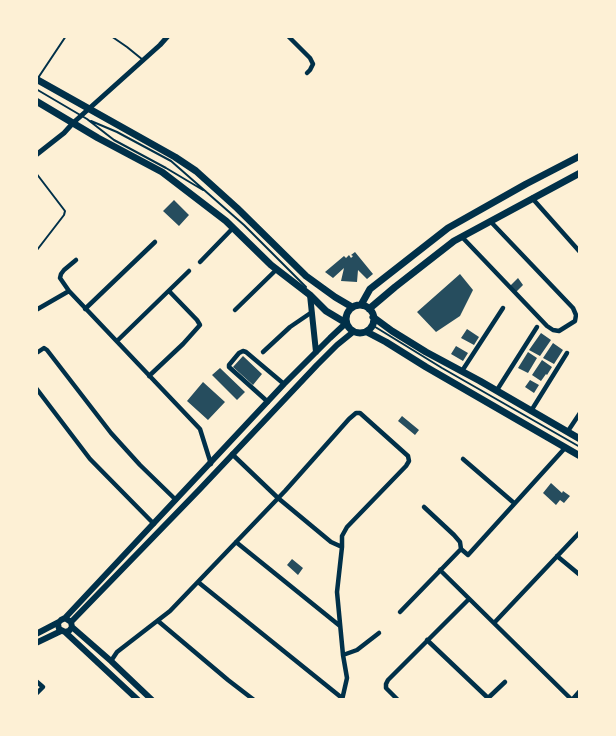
<!DOCTYPE html>
<style>
body{margin:0}
#map{position:relative;width:616px;height:736px;overflow:hidden;background:#fdf0d5;font-family:Mulish,sans-serif}
canvas{display:block}
.frame{position:absolute;inset:0;border:38px solid #fdf0d5;pointer-events:none}
</style>
<div id="map">
<canvas width="616" height="736"></canvas>
<div class="frame"></div>
</div>
<script>
const ctx = document.querySelector('canvas').getContext('2d');
ctx.lineJoin = 'round';
function fill(path, color) {
  ctx.fillStyle = color;
  ctx.fill(path, 'evenodd');
}
function shape(rows) {
  const path = new Path2D();
  for (const r of rows) {
    if (r.length === 3) {
      path.moveTo(r[0] + r[2], r[1]);
      path.arc(r[0], r[1], r[2], 0, 2 * Math.PI);
      continue;
    }
    path.moveTo(r[0], r[1]);
    for (let i = 2; i < r.length; i += 2) path.lineTo(r[i], r[i + 1]);
  }
  return path;
}
function trace(path, color, width, dash) {
  ctx.strokeStyle = color;
  ctx.lineWidth = width;
  ctx.lineCap = dash ? 'butt' : 'round';
  ctx.setLineDash(dash || []);
  ctx.stroke(path);
}
fill(shape([
 [174,200,189,215,179,226,163,211],
 [355,252,373,274,367,279,358,270,357,282,341,281,344,268,333,278,325,272,344,256,346,258,349,255,351,258,353,256,351,255],
 [460,274,473,290,460,316,436,332,417,312],
 [518,278,523,285,516,292,510,286],
 [467,329,479,337,474,345,461,338],
 [541,333,551,340,540,356,529,350],
 [553,343,563,350,554,364,543,358],
 [456,346,468,353,463,361,451,354],
 [528,352,537,358,528,373,518,368],
 [243,356,262,374,253,385,233,367],
 [542,360,552,367,547,375,546,374,541,381,532,375],
 [220,368,245,392,237,400,212,375],
 [530,380,539,385,534,393,525,387],
 [203,382,225,402,208,420,187,401],
 [402,416,419,430,415,435,398,421],
 [551,483,562,493,563,491,570,496,564,503,560,500,556,505,543,493],
 [292,559,303,568,298,575,287,565]
]), '#264d5e');
trace(shape([
 [111,36,127,47,143,60],
 [38,78,66,36],
 [36,89,87,119,114,140,166,168,203,190],
 [91,121,117,132,171,161,244,225,306,287],
 [36,173,65,211,64,215,37,250],
 [372,325,442,368,580,447],
 [579,700,580,699]
]), '#003049', 2);
trace(shape([
 [288,36,310,58,313,64,310,70,307,73],
 [532,198,580,252],
 [462,237,547,326,553,330,559,331,575,321,576,315,573,308,491,222],
 [76,260,64,270,61,274,60,278,69,291,200,429,211,464],
 [200,262,233,228],
 [85,309,155,242],
 [36,310,69,291],
 [235,310,277,269],
 [117,341,189,271],
 [38,352,44,348,47,350,111,433,140,465,176,500],
 [263,352,290,327,312,312],
 [462,371,503,308],
 [149,376,183,344,200,325,197,320,169,291],
 [36,388,90,459,154,524],
 [497,390,537,327],
 [268,402,229,367,229,365,239,353,243,351,246,352,284,384],
 [531,411,567,353],
 [568,431,580,413],
 [232,454,278,498,331,542,342,547],
 [463,459,514,503],
 [424,507,454,535,460,542,461,549],
 [236,542,340,626],
 [557,556,580,575],
 [440,570,572,700],
 [198,582,342,698],
 [400,612,461,549,468,555,565,448],
 [158,621,228,680,254,700],
 [494,623,580,532],
 [427,640,488,698],
 [343,655,357,650,379,633],
 [111,661,117,652,170,611,285,491,349,419,356,413,360,413,408,456,409,461,406,466,347,527,342,536,342,547,337,592,343,655,347,678,342,700],
 [36,681,43,687,36,694],
 [398,700,386,688,386,684,388,680,469,599],
 [486,700,505,682]
]), '#003049', 4.5);
trace(shape([
 [36,155,64,133,73,123,160,45,168,36]
]), '#003049', 5);
trace(shape([
 [310,295,316,352],
 [65,618,284,384,330,338,346,323],
 [71,622,199,490,317,365,337,345,353,332],
 [72,627,111,661,152,700],
 [65,632,69,631,72,627,71,622,65,618,61,620,59,622,58,624,59,629,65,632,138,700],
 [36,634,59,622],
 [36,643,61,631],
 [573,700,580,692]
]), '#003049', 6);
trace(shape([
 [36,79,175,157,196,171,237,208,306,276,335,297,352,307],
 [36,101,98,138,162,172,226,221,271,265,310,295,326,311,346,323],
 [361,305,370,289,448,228,526,184,580,156],
 [360,319,14],
 [369,309,395,287,454,241,580,173],
 [373,317,392,331,426,352,480,381,580,439],
 [367,332,386,342,426,367,580,456]
]), '#003049', 7);
</script>
